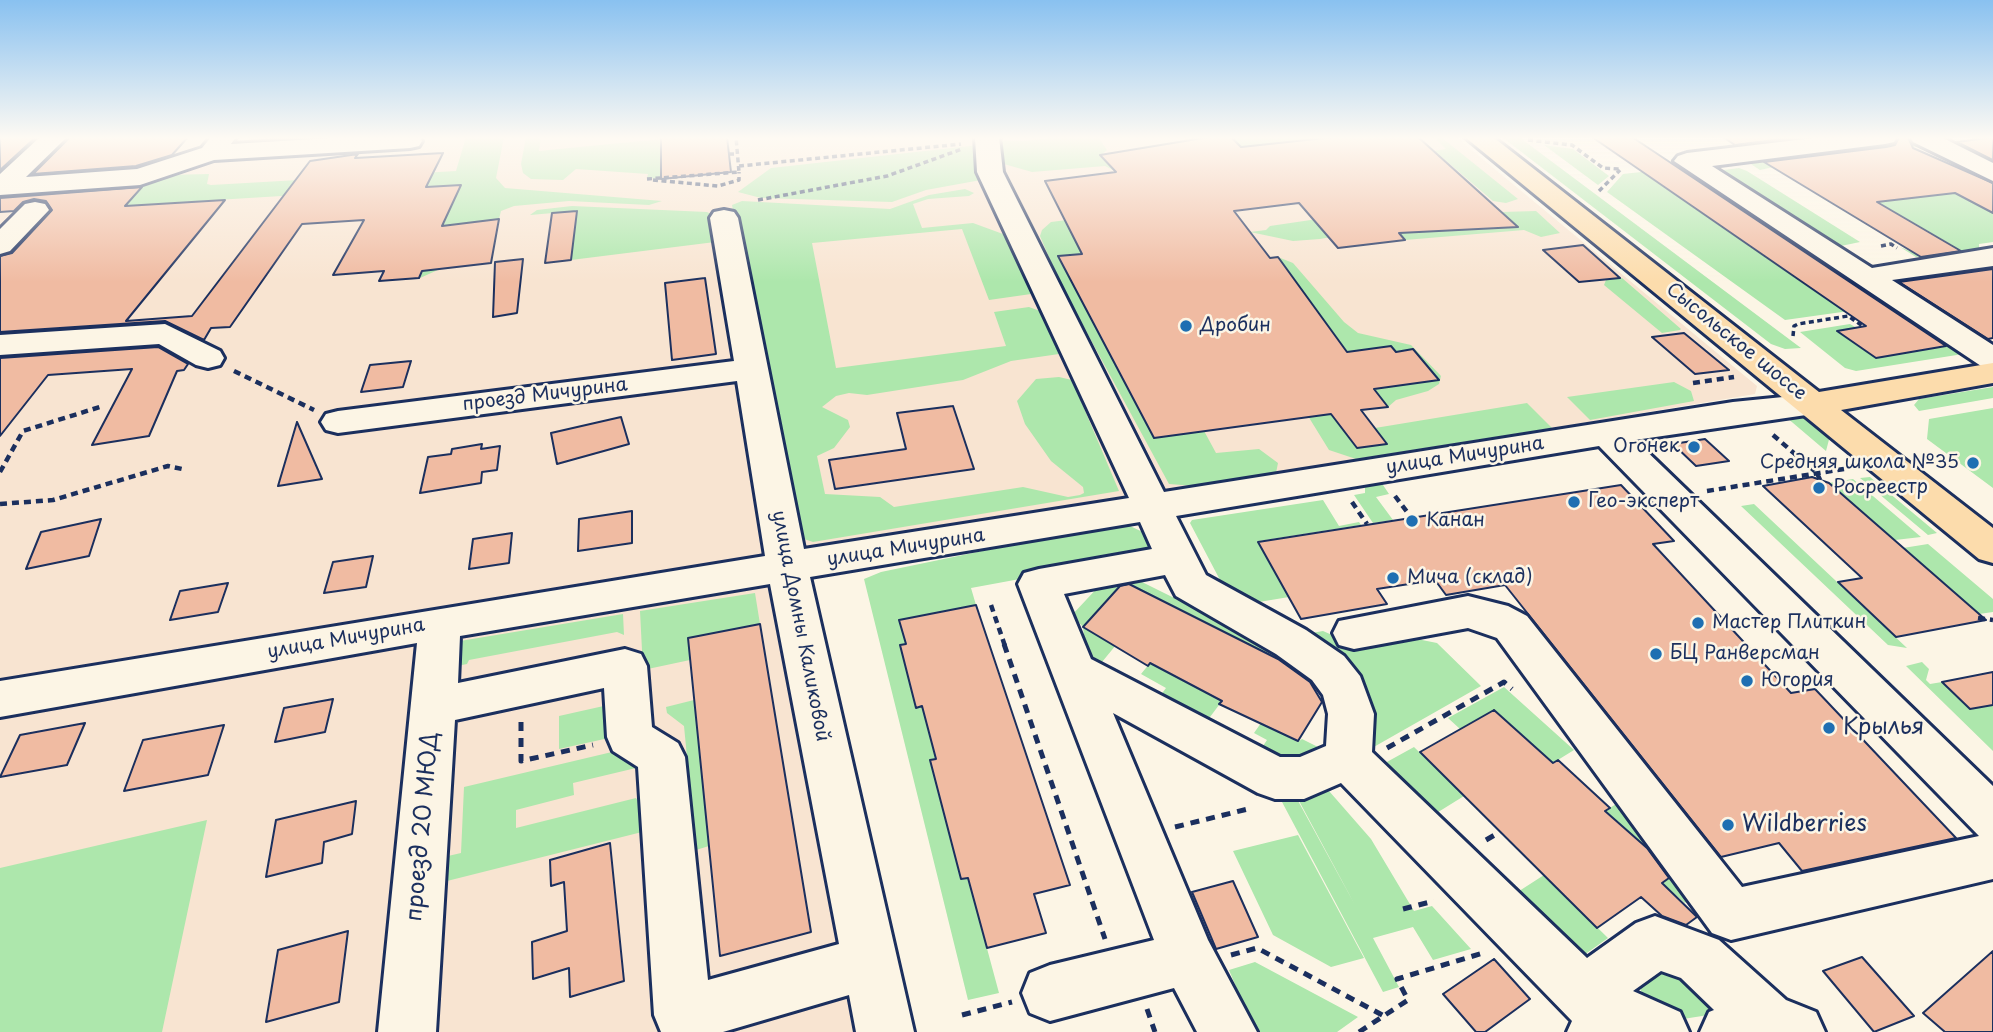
<!DOCTYPE html>
<meta charset="utf-8">
<style>
body{margin:0}
canvas{display:block;background:#fcf5e5}
</style>
<canvas width="1993" height="1032"></canvas>
<script>
const ctx = document.querySelector('canvas').getContext('2d');
ctx.lineJoin = 'round';
function fill(path, color) {
  ctx.fillStyle = color;
  ctx.fill(path, 'evenodd');
}
function shape(rows) {
  const path = new Path2D();
  for (const r of rows) {
    path.moveTo(r[0], r[1]);
    for (let i = 2; i < r.length; i += 2) path.lineTo(r[i], r[i + 1]);
  }
  return path;
}
function trace(path, color, width, dash) {
  ctx.strokeStyle = color;
  ctx.lineWidth = width;
  ctx.lineCap = dash ? 'butt' : 'round';
  ctx.setLineDash(dash || []);
  ctx.stroke(path);
}
function drawText(font, color, halo, rows, align = 'center') {
  ctx.font = font + ' "Playpen Sans",sans-serif';
  ctx.lineWidth = 5;
  ctx.setLineDash([]);
  ctx.textBaseline = 'middle';
  ctx.strokeStyle = halo;
  ctx.fillStyle = color;
  for (const [text, x, y, turn = 0] of rows) {
    ctx.save();
    ctx.translate(x, y);
    ctx.rotate((+turn || 0) * Math.PI / 180);
    ctx.textAlign = isNaN(turn) ? turn : align;
    if (halo) ctx.strokeText(text, 0, 0);
    ctx.fillText(text, 0, 0);
    ctx.restore();
  }
}
fill(shape([
 [0,137,1456,137,1757,386,1755,394,1189,489,766,578,863,1032,0,1032]
]), '#f8e4d1');
fill(shape([
 [466,137,504,137,496,178,505,188,662,201,649,205,569,201,514,206,501,211,499,219,452,225,440,269,420,278,461,185,118,206,138,184,166,175,209,174,207,184,211,185,456,171],
 [526,137,541,137,539,151,661,139,661,179,647,178,648,174,576,169,563,180,531,179,523,173,521,164],
 [1060,137,1098,137,1107,150,1100,156,1117,172,1105,166,1032,172,997,162,995,140,1022,141],
 [1231,137,1339,137,1242,149],
 [1434,137,1441,137,1518,199,1506,203,1493,201,1437,153,1409,155,1446,149],
 [1502,137,1519,137,1801,348,1785,349,1771,344],
 [1909,139,1930,148,1915,147,1880,151,1993,213,1993,242,1979,244,1979,249,1916,257,1900,247,1912,252,1952,245,1805,160,1760,170,1746,161],
 [979,145,981,180,926,190,892,202,761,198,738,192,771,168],
 [1544,145,1573,149,1609,176,1598,185],
 [1686,167,1706,178,1696,180,1690,176,1655,181,1829,301,1869,295,1861,288,1872,287,1892,305,1785,320,1607,192,1623,174],
 [1739,168,1747,171,1860,242,1836,247,1716,171],
 [965,189,974,193,969,196,928,199,913,204,922,228,973,223,1003,234,1008,237,1031,294,989,300,962,229,812,243,836,368,1006,346,994,312,1029,307,1040,311,1059,354,1011,361,963,380,867,395,849,393,836,396,822,407,848,420,850,427,834,448,817,456,825,494,880,497,894,507,1023,487,1068,497,1080,495,1084,493,1083,487,1051,461,1025,424,1017,401,1036,379,1059,377,1072,380,1119,491,813,542,798,537,732,205,742,201,890,209,929,195],
 [572,206,707,212,715,216,715,242,571,260,576,211,530,215,537,210],
 [1536,211,1560,233,1541,237,1524,230,1405,240,1391,226,1320,239,1293,241,1250,232,1266,230,1270,226,1331,217],
 [1075,219,1136,248,1059,257,1154,438,1203,429,1216,453,1259,449,1278,463,1276,473,1194,486,1169,484,1060,283,1040,236,1042,230,1051,222],
 [1278,257,1293,263,1344,322,1358,333,1411,345,1441,376,1439,384,1428,391,1396,400,1388,407],
 [1622,278,1681,329,1680,330,1662,333,1604,285,1606,280],
 [1909,315,1963,354,1856,371,1845,368,1800,332,1850,324,1857,328,1869,326,1865,322],
 [1674,382,1691,391,1694,401,1590,420,1567,397],
 [1993,387,1993,398,1919,411,1914,405,1919,399],
 [1527,403,1552,428,1356,459,1329,450,1308,416,1331,414,1375,428],
 [1993,408,1993,488,1927,439,1929,419],
 [1808,413,1831,432,1826,451,1786,417],
 [1870,477,1937,533,1928,535,1860,478],
 [1853,479,1921,537,1895,540,1829,483],
 [1381,482,1389,494,1376,497,1393,520,1373,523,1354,495,1365,493,1365,485],
 [1323,500,1339,526,1359,522,1361,525,1259,541,1289,597,1241,605,1230,599,1190,523,1192,520],
 [1754,504,1852,596,1907,648,1888,645,1741,506],
 [1130,526,1149,535,1161,553,971,588,976,605,900,620,906,644,900,646,904,662,910,660,908,677,916,708,922,706,936,759,961,879,968,878,999,993,968,1000,864,579,881,572,1016,544],
 [1928,544,1993,599,1993,612,1979,614,1903,548],
 [1131,580,1142,582,1311,666,1333,686,1124,582,1084,627,1116,645,1102,662,1086,653,1083,627,1072,615,1101,584],
 [755,593,760,624,688,638,690,660,643,670,640,611],
 [623,614,624,635,617,632,469,660,467,664,452,667,453,651,460,641],
 [1323,631,1348,642,1412,638,1437,643,1481,686,1372,748,1312,633],
 [1922,662,1929,669,1926,680,1930,684,1942,682,1970,709,1993,705,1993,751,1906,666],
 [1150,663,1222,701,1207,721,1160,696,1166,688,1141,674],
 [1504,687,1574,750,1553,763,1495,710,1460,729,1448,718],
 [694,700,709,846,696,850,684,726,667,713,666,707],
 [617,703,618,736,559,749,559,716],
 [1261,723,1298,742,1302,739,1322,749,1312,757,1282,760,1261,749,1267,740,1254,733],
 [1414,747,1464,796,1435,814,1385,763],
 [612,752,636,768,573,783,574,795,516,810,516,828,636,798,642,807,642,832,447,881,448,856,461,853,464,787],
 [1329,791,1371,839,1414,911,1432,906,1471,949,1433,960,1413,927,1373,938,1399,987,1383,992,1282,802,1297,799,1355,905,1298,799],
 [1624,799,1694,895,1685,903,1662,883,1675,873,1605,811],
 [207,820,162,1032,0,1032,0,868],
 [1298,835,1364,958,1331,967,1273,935,1233,851],
 [1544,875,1608,938,1577,960,1513,895],
 [1255,962,1358,1017,1337,1032,1255,1032,1229,970],
 [1667,968,1728,1012,1670,1021,1641,991,1639,981]
]), '#ade7ac');
const building = shape([
 [0,137,36,137,0,170,0,137],
 [70,137,188,137,172,155,136,166,33,174,70,137],
 [661,137,727,137,731,172,661,179,661,137],
 [1209,137,1231,137,1241,147,1334,137,1418,137,1518,227,1399,233,1405,240,1338,248,1299,203,1234,211,1270,258,1278,257,1347,352,1391,346,1396,352,1413,349,1439,380,1374,389,1388,407,1361,410,1387,444,1357,448,1331,414,1154,438,1058,256,1082,254,1045,181,1116,172,1100,155,1209,137],
 [1592,137,1632,137,1946,346,1876,358,1837,331,1866,326,1592,137],
 [1723,137,1798,137,1735,145,1723,137],
 [1899,137,1908,137,1913,148,1993,183,1993,213,1955,193,1877,202,1961,251,1921,257,1764,162,1886,147,1895,145,1899,137],
 [1993,137,1993,160,1957,142,1993,137],
 [443,153,426,187,461,185,442,226,499,219,491,263,422,271,419,278,379,281,384,271,333,275,364,220,302,224,230,327,211,328,204,340,165,321,0,332,0,256,12,253,52,210,46,201,34,199,23,202,14,211,0,212,0,198,142,187,125,206,225,200,126,321,192,316,310,161,358,154,355,158,443,153],
 [577,211,571,260,545,263,552,213,577,211],
 [1583,245,1620,278,1579,282,1543,250,1583,245],
 [523,259,517,313,493,317,495,262,523,259],
 [1993,269,1993,338,1988,339,1899,282,1993,269],
 [705,278,716,354,672,360,665,283,705,278],
 [1684,333,1729,370,1695,374,1652,337,1684,333],
 [158,347,188,364,184,370,177,371,149,436,92,445,132,369,48,375,0,436,0,358,158,347],
 [411,361,403,387,361,392,370,365,411,361],
 [953,406,974,469,835,489,829,460,906,449,897,413,953,406],
 [621,417,629,444,557,464,551,433,621,417],
 [297,422,322,479,278,486,297,422],
 [1705,439,1729,461,1696,466,1673,444,1705,439],
 [482,444,481,449,500,446,497,470,482,472,481,483,420,493,428,457,451,454,452,449,482,444],
 [1812,477,1829,483,1986,620,1896,637,1838,582,1862,578,1763,486,1812,477],
 [1621,485,1674,541,1653,544,1791,693,1815,689,1956,838,1802,871,1779,843,1721,857,1505,585,1446,595,1435,580,1377,589,1387,604,1301,619,1258,542,1621,485],
 [632,511,632,543,578,551,579,519,632,511],
 [101,519,89,556,26,569,41,532,101,519],
 [512,533,509,563,469,569,473,539,512,533],
 [373,556,366,587,324,593,333,562,373,556],
 [228,583,218,612,170,620,180,591,228,583],
 [1129,584,1278,659,1310,682,1322,702,1298,741,1219,704,1222,701,1150,663,1148,666,1083,627,1120,586,1129,584],
 [976,605,1070,885,1034,894,1046,933,987,948,968,878,961,879,930,760,936,759,922,706,916,708,900,645,906,644,899,620,976,605],
 [760,624,811,932,720,956,688,638,760,624],
 [1993,672,1993,705,1970,709,1942,682,1993,672],
 [333,699,325,732,275,742,284,708,333,699],
 [1494,710,1553,763,1558,760,1610,808,1605,811,1647,848,1669,878,1662,883,1697,917,1686,925,1662,916,1641,897,1597,928,1420,752,1494,710],
 [85,723,67,765,0,777,20,735,85,723],
 [224,725,208,775,124,791,143,740,224,725],
 [356,801,352,834,324,842,322,863,266,877,276,820,356,801],
 [610,843,624,981,570,997,569,968,533,979,532,942,567,931,564,882,551,886,550,860,610,843],
 [1233,881,1258,937,1216,949,1192,892,1233,881],
 [348,931,339,1002,266,1022,278,950,348,931],
 [1993,951,1993,1032,1945,1032,1923,1013,1993,951],
 [1862,957,1914,1016,1874,1032,1823,971,1862,957],
 [1494,959,1530,999,1485,1032,1476,1032,1443,994,1494,959]
]);
fill(building, '#f0bba2');
trace(building, '#1b2f5e', 2);
const minor = shape([
 [40,137,67,137,26,177,137,169,202,148,211,137,236,137,231,144,349,137,420,137,422,141,419,146,410,148,214,160,140,185,0,195,0,174,40,137],
 [975,137,999,137,1003,172,1164,492,1733,402,1813,394,1825,397,1830,404,1825,411,1813,414,1635,440,1993,786,1993,879,1731,940,1712,933,1497,638,1468,628,1354,649,1339,645,1333,633,1339,621,1468,596,1508,606,1527,616,1742,887,1979,836,1599,446,1176,516,1206,575,1306,630,1344,656,1360,676,1374,714,1372,752,1587,958,1636,923,1655,916,1719,940,1786,1000,1816,1012,1825,1032,1700,1032,1709,1012,1714,1010,1681,978,1661,971,1633,991,1680,1012,1689,1032,1567,1032,1572,1021,1341,783,1304,799,1275,799,1258,793,1113,713,1208,940,1257,1032,1197,1032,1174,988,1050,1021,1030,1013,1022,993,1030,973,1050,965,1154,940,1018,584,1024,573,1039,569,1152,549,1140,522,810,577,914,1032,856,1032,849,995,723,1032,661,1032,654,1015,638,767,613,751,607,737,604,688,455,720,436,1032,378,1032,417,643,0,717,0,681,765,556,737,381,338,433,326,430,321,422,326,414,338,411,734,361,710,218,714,212,724,210,734,212,738,218,804,549,1129,498,977,172,975,137],
 [1165,575,1176,596,1276,654,1312,680,1323,695,1328,714,1326,746,1300,757,1280,757,1091,659,1064,594,1165,575],
 [770,584,839,944,708,980,685,757,678,743,652,727,647,666,641,654,625,649,458,683,460,636,770,584],
 [1822,137,1897,137,1894,142,1885,144,1712,166,1872,268,1993,248,1993,266,1892,280,1993,345,1993,369,1981,366,1674,161,1678,156,1687,153,1822,137],
 [1910,137,1941,137,1993,163,1993,181,1913,142,1910,137],
 [35,202,45,204,49,210,10,251,0,254,0,229,25,204,35,202],
 [165,324,220,351,224,358,220,365,208,368,196,365,159,344,0,355,0,335,165,324]
]);
const major = shape([
 [1465,137,1493,137,1819,392,1993,363,1993,383,1841,410,1993,528,1993,563,1979,559,1465,137]
]);
trace(minor, '#1b2f5e', 6);
trace(major, '#1b2f5e', 6);
trace(shape([
 [1528,140,1572,145,1603,168,1620,169],
 [729,154,737,154],
 [739,166,961,144],
 [647,179,739,172,736,137],
 [653,180,718,186,739,180,739,172],
 [1599,191,1620,170],
 [758,200,887,176,962,149],
 [1881,246,1891,244,1897,248],
 [1793,336,1794,326,1798,324,1848,316,1864,327]
]), '#1b2f5e', 3.5, [5, 3.5]);
trace(shape([
 [234,371,314,410],
 [1693,383,1734,377],
 [1773,435,1817,473,1820,480],
 [0,472,23,431,103,406],
 [1707,491,1844,469],
 [1395,496,1411,517],
 [1352,502,1367,524],
 [0,504,53,500,168,466,182,469],
 [991,605,1005,646],
 [1978,618,1993,620]
]), '#1b2f5e', 4.5, [7, 5]);
trace(shape([
 [1004,644,1105,939],
 [521,722,521,761,593,745],
 [1387,748,1504,682,1512,689],
 [1175,827,1252,808],
 [1486,840,1500,832],
 [1403,909,1434,901],
 [1231,955,1257,948,1384,1016],
 [1147,1009,1155,1032],
 [962,1015,1012,1002],
 [1359,1032,1408,1000,1397,979,1483,953]
]), '#1b2f5e', 5, [9, 7]);
fill(minor, '#fcf5e5');
fill(major, '#fcdcac');
const sky = ctx.createLinearGradient(0, 0, 0, 282);
sky.addColorStop(0, '#89c1f0');
sky.addColorStop(0.49, '#fefaf3');
sky.addColorStop(1, '#fefaf300');
ctx.fillStyle = sky;
ctx.fillRect(0, 0, 1993, 282);
for (const [x, y, r, color] of [
 [1186,326,7,"#1f6fb2"],
 [1694,447,7,"#1f6fb2"],
 [1973,463,7,"#1f6fb2"],
 [1819,488,7,"#1f6fb2"],
 [1574,502,7,"#1f6fb2"],
 [1412,521,7,"#1f6fb2"],
 [1393,578,7,"#1f6fb2"],
 [1698,623,7,"#1f6fb2"],
 [1656,654,7,"#1f6fb2"],
 [1747,681,7,"#1f6fb2"],
 [1829,728,7,"#1f6fb2"],
 [1728,825,7,"#1f6fb2"]
]) {
  const dot = new Path2D();
  dot.arc(x, y, r, 0, 2 * Math.PI);
  ctx.fillStyle = color;
  ctx.fill(dot);
  trace(dot, '#fcf5e5', 2.5);
}
drawText('19px', '#1b2f5e', '#fcf5e5', [
 ["Дробин",1200,326],
 ["Огонек",1680,447,"right"],
 ["Средняя школа №35",1959,463,"right"],
 ["Росреестр",1833,488],
 ["Гео-эксперт",1588,502],
 ["Канан",1426,521],
 ["Мича (склад)",1407,578],
 ["Мастер Плиткин",1712,623],
 ["БЦ Ранверсман",1670,654],
 ["Югория",1761,681]
], 'left');
drawText('19px', '#1b2f5e', '#fcf5e5', [
 ["Сысольское шоссе",1736,342,39],
 ["проезд Мичурина",545,395,-7],
 ["улица Мичурина",1465,456,-9],
 ["улица Мичурина",906,548,-9],
 ["улица Домны Каликовой",800,626,79],
 ["улица Мичурина",346,639,-10]
]);
drawText('23px', '#1b2f5e', '#fcf5e5', [
 ["Крылья",1843,728],
 ["Wildberries",1742,825]
], 'left');
drawText('23px', '#1b2f5e', '#fcf5e5', [
 ["проезд 20 МЮД",423,827,-85]
]);
</script>
